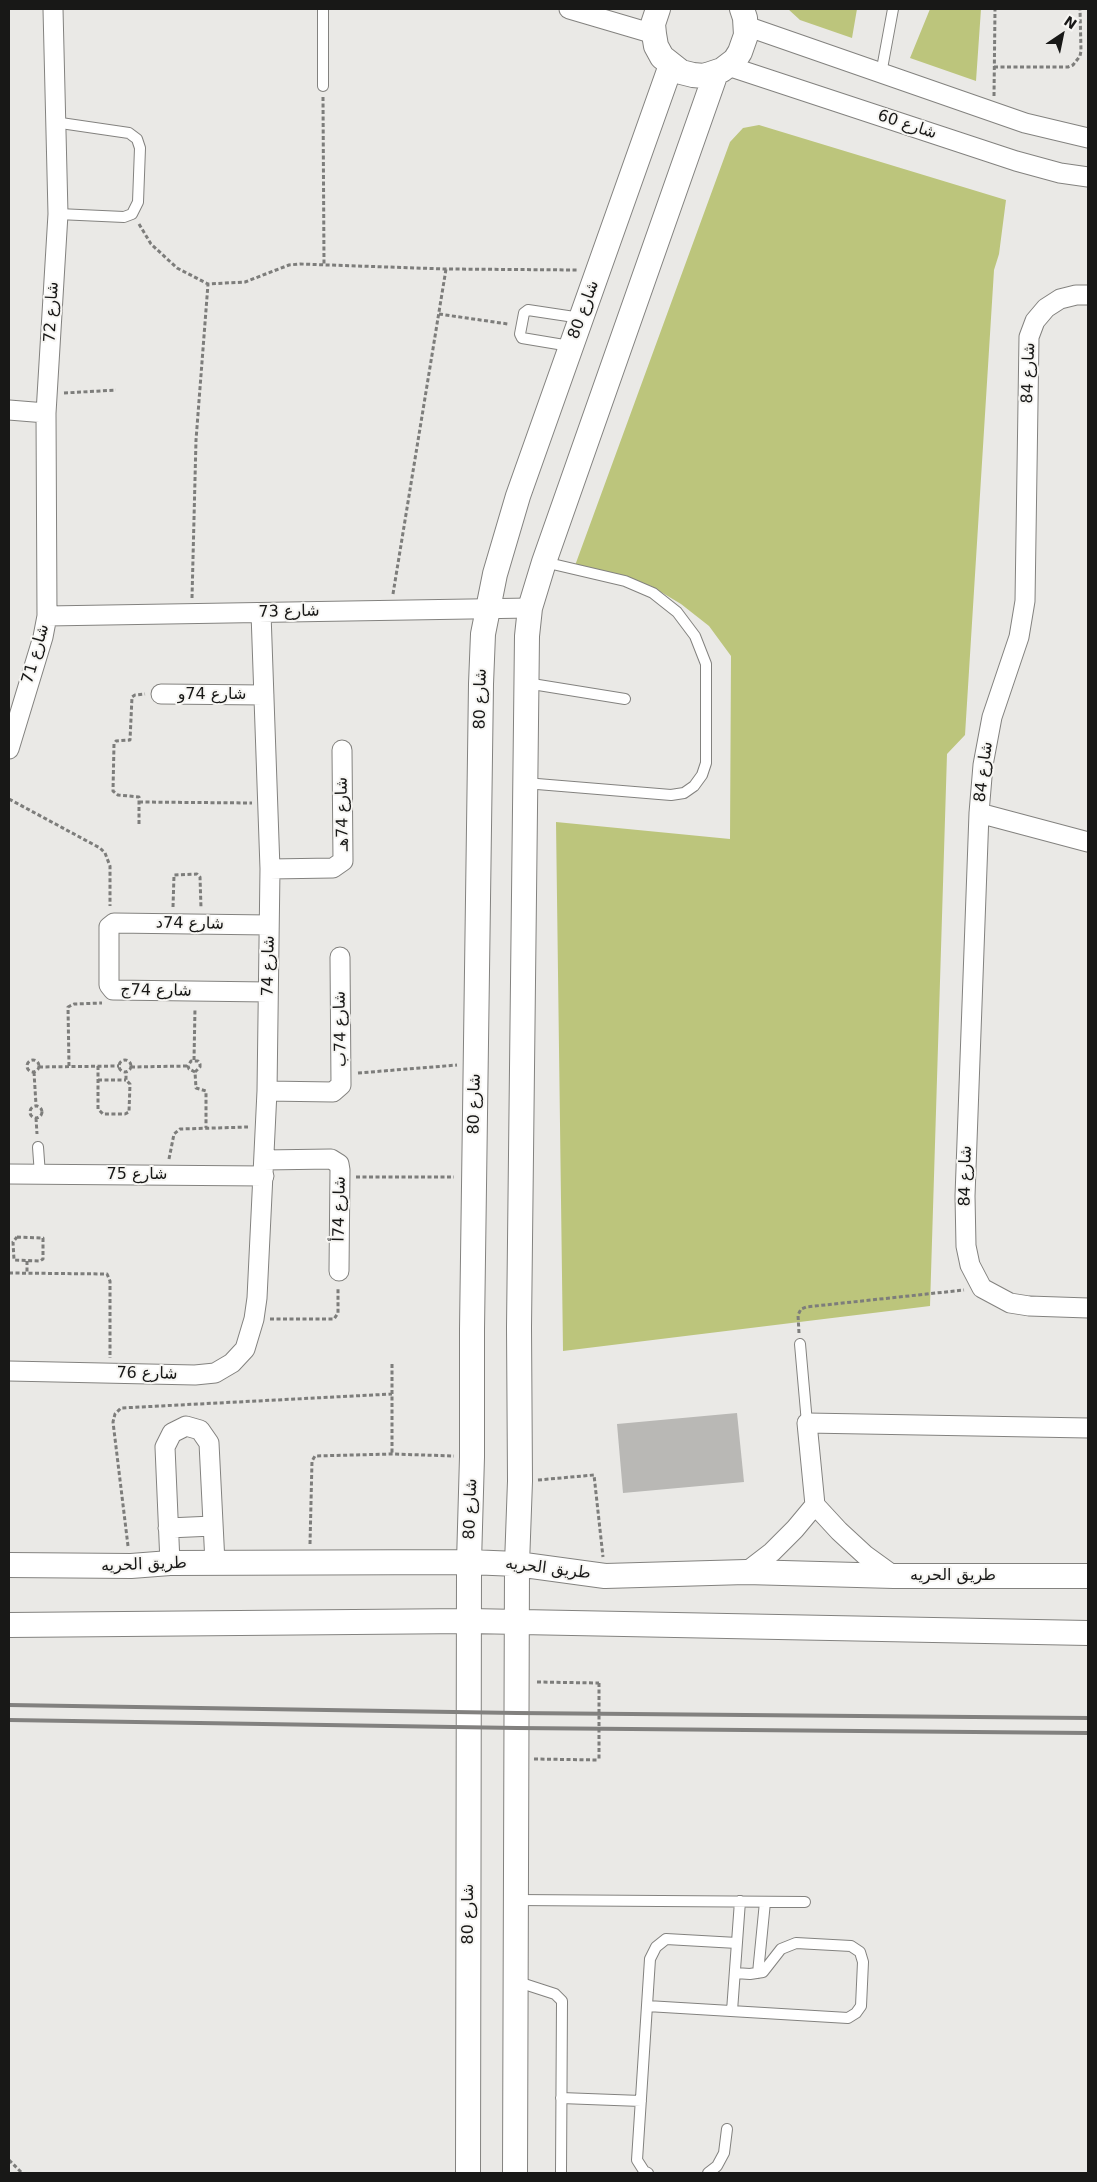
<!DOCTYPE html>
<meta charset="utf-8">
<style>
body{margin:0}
#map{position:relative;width:1097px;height:2182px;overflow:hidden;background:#eae9e6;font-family:"DejaVu Sans",sans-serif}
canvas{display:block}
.frame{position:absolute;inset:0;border:10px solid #181817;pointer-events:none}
.north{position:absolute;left:1037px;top:10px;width:50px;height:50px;-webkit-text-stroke:4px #f7f6f3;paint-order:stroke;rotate:34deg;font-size:14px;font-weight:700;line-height:20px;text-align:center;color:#181817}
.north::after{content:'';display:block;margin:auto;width:18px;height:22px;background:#181817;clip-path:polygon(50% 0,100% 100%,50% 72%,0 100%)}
</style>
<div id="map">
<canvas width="1097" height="2182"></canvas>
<div class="frame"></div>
<div class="north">N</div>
</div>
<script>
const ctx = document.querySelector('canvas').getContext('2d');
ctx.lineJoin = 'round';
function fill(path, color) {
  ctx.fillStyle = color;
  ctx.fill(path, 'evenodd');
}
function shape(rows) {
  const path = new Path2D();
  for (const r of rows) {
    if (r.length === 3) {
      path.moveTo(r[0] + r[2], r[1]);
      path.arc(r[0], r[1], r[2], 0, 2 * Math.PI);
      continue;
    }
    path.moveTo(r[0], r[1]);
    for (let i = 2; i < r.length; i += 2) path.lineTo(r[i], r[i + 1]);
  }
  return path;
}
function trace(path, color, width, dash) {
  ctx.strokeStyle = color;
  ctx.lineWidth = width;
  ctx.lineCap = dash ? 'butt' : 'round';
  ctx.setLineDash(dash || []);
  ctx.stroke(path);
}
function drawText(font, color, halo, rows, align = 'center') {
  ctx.font = font + ' "DejaVu Sans","Noto Sans Arabic",sans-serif';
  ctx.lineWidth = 4;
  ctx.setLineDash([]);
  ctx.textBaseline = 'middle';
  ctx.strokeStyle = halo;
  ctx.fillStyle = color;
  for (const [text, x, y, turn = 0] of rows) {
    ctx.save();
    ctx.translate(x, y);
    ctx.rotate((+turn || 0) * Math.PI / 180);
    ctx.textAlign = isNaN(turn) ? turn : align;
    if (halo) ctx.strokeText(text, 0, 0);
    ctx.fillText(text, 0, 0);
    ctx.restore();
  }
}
fill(shape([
 [788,9,857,9,852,38,800,20],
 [930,9,981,9,976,81,910,58],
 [759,125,1006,200,999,254,994,270,965,735,947,754,930,1306,563,1351,556,822,730,839,731,656,709,626,681,604,651,586,622,578,573,571,730,142,743,128]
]), '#bcc57c');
fill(shape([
 [737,1413,744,1482,623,1493,617,1424]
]), '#b9b8b5');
const service = shape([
 [881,74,893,9],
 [323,86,323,9],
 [54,122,129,133,137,139,140,148,138,202,132,214,124,217,58,214],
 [570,346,522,338,520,334,524,313,528,310,581,318],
 [526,683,625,699],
 [525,783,671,795,684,793,694,786,702,775,706,763,706,664,695,636,677,612,653,593,625,581,544,562],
 [38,1147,40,1175],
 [800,1344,807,1423],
 [516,1900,805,1902],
 [758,1973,765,1902],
 [515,1981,555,1994,562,2001,561,2173],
 [647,2006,848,2018,856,2013,861,2006,863,1962,860,1952,851,1946,796,1943,781,1949,763,1972,750,1974,735,1973],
 [732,2011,740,1901],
 [561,2098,641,2101],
 [648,2173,644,2171,637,2160,650,1959,656,1947,666,1939,737,1943],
 [708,2173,717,2166,724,2153,727,2129]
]);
const minor = shape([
 [569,9,654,34],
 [746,26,1025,123,1088,138],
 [728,66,1016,161,1060,173,1088,177],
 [1088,295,1076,295,1060,299,1046,308,1035,321,1029,337,1025,601,1019,637,992,717,983,765,979,813,965,1196,966,1246,970,1265,982,1288,1010,1303,1029,1306,1088,1308],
 [9,410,46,413],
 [47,616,530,608],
 [161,694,264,695],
 [9,749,43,637,47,616,46,413,58,214,53,9],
 [979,813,1088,842],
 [270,869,333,868,343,861,342,750],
 [268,992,113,990,109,985,109,927,114,923,269,925],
 [267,1091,333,1092,341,1085,340,957],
 [264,1160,331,1159,339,1164,340,1170,339,1271],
 [9,1174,264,1176],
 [9,1371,195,1375,215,1373,232,1363,245,1349,254,1319,257,1298,267,1091,270,869,261,613],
 [168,1528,213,1526],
 [170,1563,165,1447,172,1433,186,1426,200,1430,209,1443,215,1563],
 [746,1572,772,1552,795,1529,815,1505],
 [894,1576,865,1555,839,1531,815,1505,807,1423,1088,1428]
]);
const tertiary = shape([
 [658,9,653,24,654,34,656,46,662,57,681,72,693,75,704,76,722,70,735,60,740,52,746,35,745,18,742,9],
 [9,1565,131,1566,170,1563,469,1562,517,1564,605,1576,746,1572,894,1576,1088,1576],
 [9,1625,469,1621,1088,1633],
 [468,2173,469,1562,472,1457,472,1329,481,684,483,634,495,574,518,496,671,65],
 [515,2173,517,1564,520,1481,519,1327,527,636,530,608,544,562,716,73]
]);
trace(service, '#83827f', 12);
trace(minor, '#83827f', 21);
trace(tertiary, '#83827f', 26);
trace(shape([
 [994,67,1068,67,1073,65,1080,56,1081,51,1080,9],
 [994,96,995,9],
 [323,97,324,264],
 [139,224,151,244,177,268,208,284,245,282,289,265,300,264,446,269,577,270],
 [439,314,508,324],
 [64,393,116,390],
 [393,594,446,269],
 [192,598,196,440,208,284],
 [9,799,100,848,105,853,110,866,110,906],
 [139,802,252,803],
 [139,824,139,797,118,795,113,791,114,744,116,741,130,740,132,697,135,695,145,694],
 [173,907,174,875,197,874,200,877,201,908],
 [125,1066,6],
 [33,1066,6],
 [194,1060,195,1008],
 [69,1066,68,1007,74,1004,102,1003],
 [98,1066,98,1109,103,1114,125,1114,129,1112,130,1084,126,1080,126,1072],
 [39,1067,119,1066],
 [131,1067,188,1066],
 [34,1072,36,1105],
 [195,1072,189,1069,188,1066,191,1061,198,1061,200,1064,200,1067,195,1072,196,1088,206,1091,206,1128],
 [358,1073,457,1065],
 [98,1080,126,1080],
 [36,1112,6],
 [36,1118,37,1134],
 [169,1159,174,1134,180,1129,248,1127],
 [356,1177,454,1177],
 [17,1237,43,1238,43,1259,40,1261,14,1260,13,1242,17,1237],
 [27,1261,27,1273],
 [9,1273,107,1274,110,1281,110,1358],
 [270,1319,334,1319,338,1313,338,1288],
 [799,1333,798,1315,801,1309,806,1307,964,1290],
 [392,1364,392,1454],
 [538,1480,594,1475,603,1557],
 [310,1544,312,1461,315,1456,392,1454,454,1456],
 [128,1546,113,1422,115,1414,121,1408,392,1394],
 [537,1682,599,1683],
 [534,1759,599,1760],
 [9,2160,22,2173]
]), '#7d7d7b', 3, [4, 2.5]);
trace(service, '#fff', 10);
trace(minor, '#fff', 19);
trace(tertiary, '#fff', 24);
trace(shape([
 [9,1705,517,1713,1088,1718],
 [9,1720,517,1728,1088,1733]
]), '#82817f', 4);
trace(shape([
 [599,1683,599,1760]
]), '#7d7d7b', 3, [4, 2.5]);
drawText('16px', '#181817', '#f7f6f3', [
 ["شارع 60",907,125,18],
 ["شارع 80",584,310,-70],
 ["شارع 72",52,312,-87],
 ["شارع 84",1029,373,-88],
 ["شارع 73",289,612,-1],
 ["شارع 71",36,654,-74],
 ["شارع 74و",212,695],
 ["شارع 80",481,699,-89],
 ["شارع 84",984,772,-83],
 ["شارع 74هـ",343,814,-91],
 ["شارع 74د",190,924,1],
 ["شارع 74",269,966,-89],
 ["شارع 74ج",156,991,1],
 ["شارع 74ب",341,1029,-91],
 ["شارع 80",475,1104,-89],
 ["شارع 75",137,1175],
 ["شارع 84",966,1176,-89],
 ["شارع 74أ",340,1209,-89],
 ["شارع 76",147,1374,1],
 ["شارع 80",471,1509,-88],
 ["طريق الحريه",144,1565,-2],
 ["طريق الحريه",548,1569,7],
 ["طريق الحريه",953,1576],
 ["شارع 80",469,1914,-90]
]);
</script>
